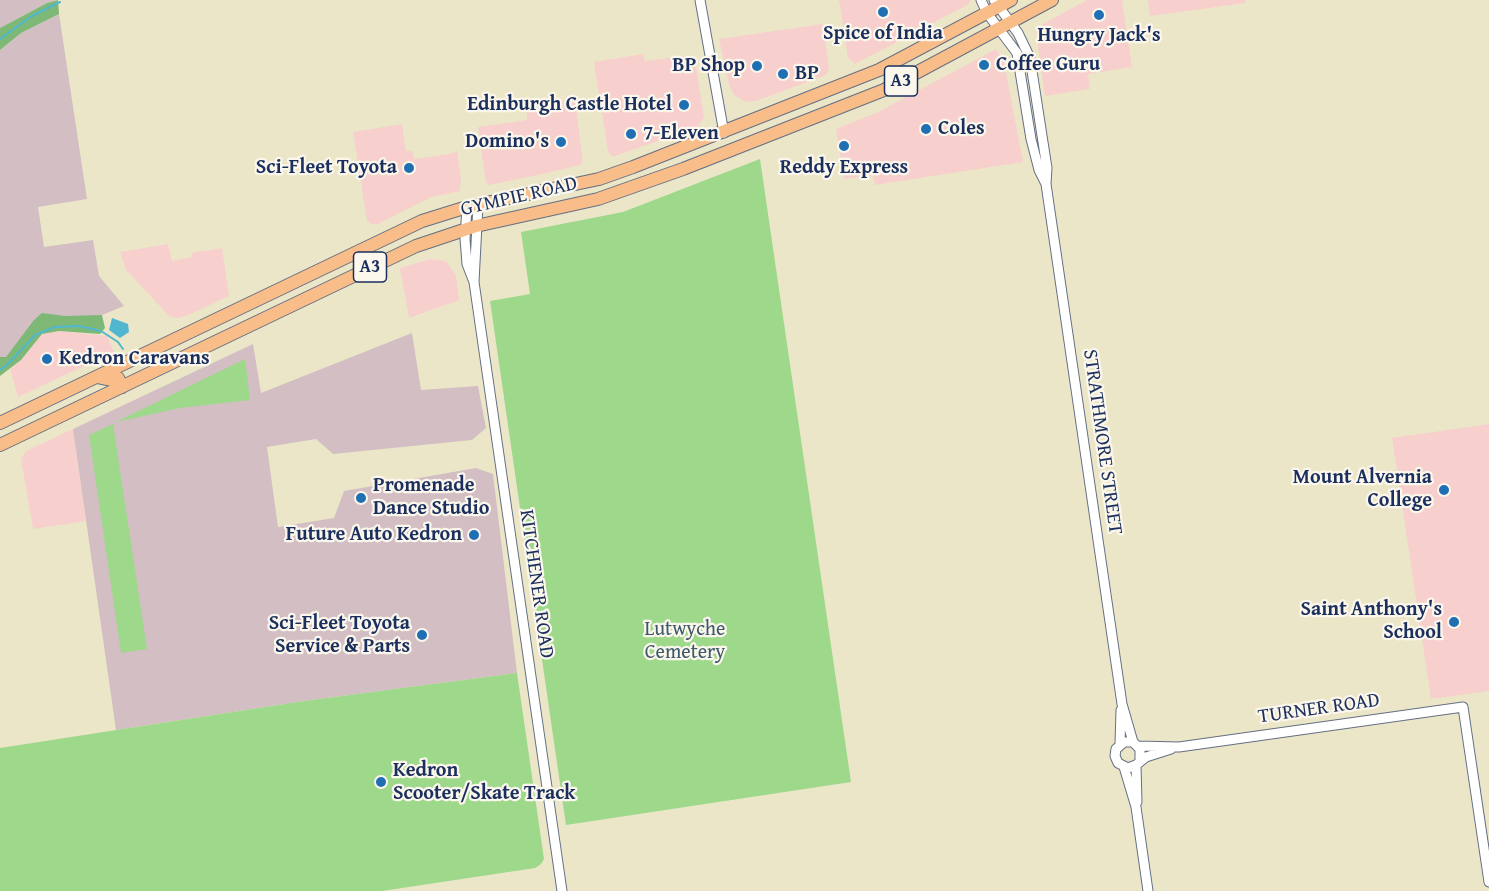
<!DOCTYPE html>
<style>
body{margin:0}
canvas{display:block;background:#ece6c8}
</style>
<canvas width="1489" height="891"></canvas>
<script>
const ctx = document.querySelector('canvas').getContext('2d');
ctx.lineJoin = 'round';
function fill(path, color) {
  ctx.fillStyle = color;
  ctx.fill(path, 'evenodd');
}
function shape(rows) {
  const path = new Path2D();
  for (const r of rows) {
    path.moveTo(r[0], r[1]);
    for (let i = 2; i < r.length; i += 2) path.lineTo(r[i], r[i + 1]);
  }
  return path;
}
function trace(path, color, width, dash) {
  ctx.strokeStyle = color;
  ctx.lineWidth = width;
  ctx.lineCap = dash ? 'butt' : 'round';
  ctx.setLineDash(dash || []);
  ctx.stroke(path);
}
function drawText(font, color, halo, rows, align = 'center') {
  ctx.font = font + ' "Gentium Book Plus",serif';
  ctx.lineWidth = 4.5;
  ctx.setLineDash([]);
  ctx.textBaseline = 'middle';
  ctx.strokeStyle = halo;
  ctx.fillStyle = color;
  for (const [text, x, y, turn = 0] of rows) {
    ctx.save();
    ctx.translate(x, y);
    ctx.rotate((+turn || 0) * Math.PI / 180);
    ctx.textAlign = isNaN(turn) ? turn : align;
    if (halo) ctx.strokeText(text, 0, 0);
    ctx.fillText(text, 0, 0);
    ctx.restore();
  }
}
fill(shape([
 [839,0,971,0,969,4,855,64,848,58],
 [1087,0,1122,0,1132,67,1088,74,1090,89,1045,96,1036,32,1041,25],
 [1148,0,1245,0,1246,3,1150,16],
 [823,24,829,69,826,75,756,101,746,102,734,95,729,85,719,39],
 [996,49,1004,62,1023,162,875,185,873,175,844,179,836,129,878,112],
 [643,54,645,61,694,55,704,117,698,127,612,157,608,152,594,62],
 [575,99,583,162,580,165,538,175,489,185,486,183,478,127,527,120,526,106],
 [402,124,406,151,412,151,414,159,450,154,457,151,461,177,460,191,431,197,378,224,371,224,367,221,353,132],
 [168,244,172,261,192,257,191,253,222,248,229,296,186,316,178,318,170,317,126,270,120,252],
 [430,259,446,261,456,275,459,300,409,318,400,268],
 [59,331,107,336,114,352,18,397,10,369,21,360,42,334],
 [1489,424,1489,691,1431,699,1392,438],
 [73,429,86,521,33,529,21,459,26,451]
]), '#f7d0cd');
fill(shape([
 [0,0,57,0,47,3,0,28],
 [59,14,87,199,38,207,44,247,93,240,99,276,124,306,102,315,31,326,6,357,0,357,0,50,21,33],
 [412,333,421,390,478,386,486,428,472,440,333,454,316,439,267,447,278,527,334,518,344,491,476,468,493,474,517,673,304,701,116,730,73,429,253,344,261,393]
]), '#d2bec3');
fill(shape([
 [760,159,851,782,566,825,490,301,530,294,521,232,623,212],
 [245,359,250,400,180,408,116,422],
 [113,424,147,649,121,653,89,435],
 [517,673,544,859,541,864,535,868,382,891,0,891,0,748,304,701]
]), '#9ed88b');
fill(shape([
 [58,0,59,14,21,33,0,50,0,28,47,3],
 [42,313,65,316,102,315,105,328,100,334,59,331,42,334,21,360,0,376,0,357,6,357,34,320]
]), '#7eb877');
fill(shape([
 [112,318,128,324,129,332,120,338,109,330]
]), '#51b7d0');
trace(shape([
 [0,39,32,16,60,2],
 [0,370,8,364,35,335,55,327,79,326,101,331,118,342,123,349]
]), '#51b7d0', 2);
const tertiary = shape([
 [700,0,724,133],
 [981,0,987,13,1017,53,1031,139,1039,170,1045,182],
 [994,0,1018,33,1030,58,1047,168,1046,184,1122,704,1133,742],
 [467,207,465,239,467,264,474,282,562,891],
 [474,282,478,205],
 [1120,744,1121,710],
 [1138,746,1179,747,1463,707,1489,882],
 [1140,760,1140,749,1133,742,1124,742,1116,749,1115,756,1118,763,1128,768,1136,765,1146,757,1171,749],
 [1136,765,1137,802],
 [1124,767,1136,807,1148,891]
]);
const trunk = shape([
 [97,377,111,380,118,378,122,387],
 [0,423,422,221,467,207,599,179,633,167,879,70,1011,0],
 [0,445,416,246,476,226,598,199,683,169,884,90,1052,0]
]);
trace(tertiary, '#646f83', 11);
trace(trunk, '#646f83', 14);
trace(tertiary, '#fff', 9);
trace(trunk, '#f8bd89', 12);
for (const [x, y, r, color] of [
 [883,12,6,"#1f6fb2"],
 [1099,15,6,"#1f6fb2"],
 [984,65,6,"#1f6fb2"],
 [757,66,6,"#1f6fb2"],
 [783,74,6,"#1f6fb2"],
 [684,105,6,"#1f6fb2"],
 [926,129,6,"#1f6fb2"],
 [631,134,6,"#1f6fb2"],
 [561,142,6,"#1f6fb2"],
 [844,146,6,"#1f6fb2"],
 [409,168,6,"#1f6fb2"],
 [47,359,6,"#1f6fb2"],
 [1444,490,6,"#1f6fb2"],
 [361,498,6,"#1f6fb2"],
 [474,535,6,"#1f6fb2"],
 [1454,622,6,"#1f6fb2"],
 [422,635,6,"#1f6fb2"],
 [381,782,6,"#1f6fb2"]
]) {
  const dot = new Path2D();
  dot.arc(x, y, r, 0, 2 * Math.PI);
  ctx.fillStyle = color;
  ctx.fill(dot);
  trace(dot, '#fbf7ec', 2);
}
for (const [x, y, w] of [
 [901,81,33],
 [370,267,33]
]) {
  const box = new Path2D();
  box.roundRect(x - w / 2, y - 15, w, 30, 4.5);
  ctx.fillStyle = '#fbf7ec';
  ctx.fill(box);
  trace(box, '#1b2f5e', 1.5);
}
drawText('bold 18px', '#1b2f5e', null, [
 ["A3",901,81],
 ["A3",370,267]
]);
drawText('bold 20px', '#1b2f5e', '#fbf7ec', [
 ["Spice of India",883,34,"center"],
 ["Hungry Jack's",1099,36,"center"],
 ["Coffee Guru",996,65,"left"],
 ["BP Shop",745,66],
 ["BP",795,74,"left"],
 ["Edinburgh Castle Hotel",672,105],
 ["Coles",938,129,"left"],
 ["7-Eleven",643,134,"left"],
 ["Domino's",549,142],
 ["Sci-Fleet Toyota",397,168],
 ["Reddy Express",844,168,"center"],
 ["Kedron Caravans",59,359,"left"],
 ["Mount Alvernia",1432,478],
 ["College",1432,501],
 ["Promenade",373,486,"left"],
 ["Dance Studio",373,509,"left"],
 ["Future Auto Kedron",462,535],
 ["Saint Anthony's",1442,610],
 ["School",1442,633],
 ["Sci-Fleet Toyota",410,624],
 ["Service & Parts",410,647],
 ["Kedron",393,771,"left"],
 ["Scooter/Skate Track",393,794,"left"]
], 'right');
drawText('20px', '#1b2f5e', '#fbf7ec', [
 ["GYMPIE ROAD",519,197,-13],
 ["STRATHMORE STREET",1102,442,82],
 ["KITCHENER ROAD",536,584,82],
 ["TURNER ROAD",1319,709,-8]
]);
drawText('20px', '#3c5969', '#fbf7ec', [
 ["Lutwyche",685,630],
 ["Cemetery",685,653]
]);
</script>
